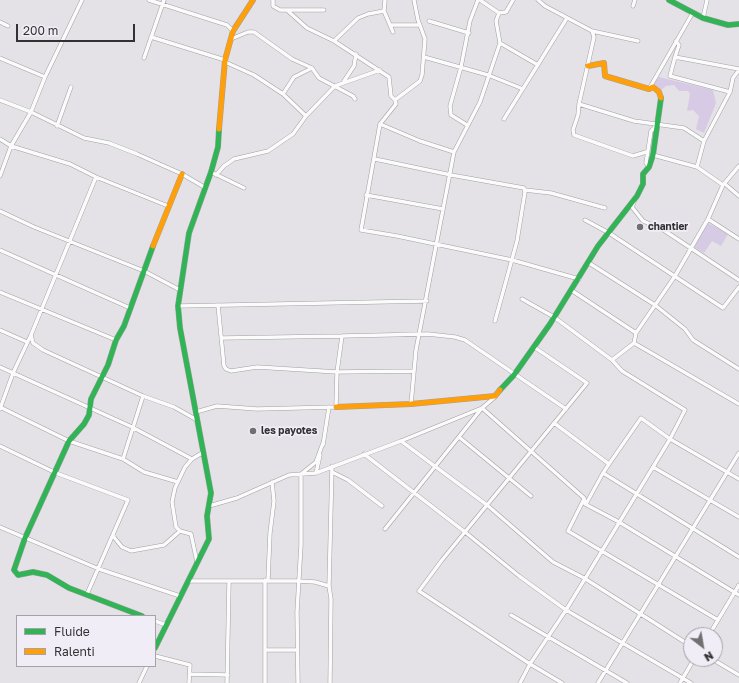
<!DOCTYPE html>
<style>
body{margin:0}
#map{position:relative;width:739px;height:683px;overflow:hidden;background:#e4e2e6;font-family:"Golos Text",sans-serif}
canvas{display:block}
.legend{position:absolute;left:16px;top:615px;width:140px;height:52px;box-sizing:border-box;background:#f1edf6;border:1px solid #a5a2a8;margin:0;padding:5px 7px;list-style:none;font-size:12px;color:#333134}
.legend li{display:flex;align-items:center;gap:8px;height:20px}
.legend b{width:20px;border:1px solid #a5a2a8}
.north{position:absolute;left:683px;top:627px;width:40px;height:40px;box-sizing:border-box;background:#f1edf6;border:1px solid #a5a2a8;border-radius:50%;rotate:149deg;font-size:11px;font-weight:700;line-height:16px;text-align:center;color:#333134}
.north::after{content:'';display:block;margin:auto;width:14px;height:18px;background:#716f72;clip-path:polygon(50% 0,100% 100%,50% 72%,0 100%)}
.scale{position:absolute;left:16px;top:24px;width:119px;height:18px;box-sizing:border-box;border:2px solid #333134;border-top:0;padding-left:5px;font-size:12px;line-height:14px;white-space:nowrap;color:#333134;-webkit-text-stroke:3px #f1edf6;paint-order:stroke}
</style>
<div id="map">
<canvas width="739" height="683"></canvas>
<ul class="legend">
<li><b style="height:5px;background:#30b455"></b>Fluide</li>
<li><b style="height:5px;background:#ff9f0a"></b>Ralenti</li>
</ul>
<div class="north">N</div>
<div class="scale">200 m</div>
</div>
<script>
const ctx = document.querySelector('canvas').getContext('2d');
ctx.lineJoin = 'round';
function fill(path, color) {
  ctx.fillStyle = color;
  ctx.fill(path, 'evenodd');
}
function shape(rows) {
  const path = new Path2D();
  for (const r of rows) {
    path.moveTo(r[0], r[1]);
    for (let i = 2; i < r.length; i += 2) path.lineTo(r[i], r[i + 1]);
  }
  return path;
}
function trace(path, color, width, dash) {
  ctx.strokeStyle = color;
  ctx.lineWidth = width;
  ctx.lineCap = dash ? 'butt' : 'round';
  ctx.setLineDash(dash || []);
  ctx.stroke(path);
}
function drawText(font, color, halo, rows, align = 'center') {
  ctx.font = font + ' "Golos Text",sans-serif';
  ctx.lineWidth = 3.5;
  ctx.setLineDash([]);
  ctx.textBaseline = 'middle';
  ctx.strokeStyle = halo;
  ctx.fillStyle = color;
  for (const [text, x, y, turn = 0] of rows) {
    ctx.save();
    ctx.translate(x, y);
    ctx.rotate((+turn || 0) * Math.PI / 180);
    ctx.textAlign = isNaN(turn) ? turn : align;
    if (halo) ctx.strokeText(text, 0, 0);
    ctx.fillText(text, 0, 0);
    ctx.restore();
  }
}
fill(shape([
 [659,77,713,90,716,103,704,133,696,129,699,116,693,110,687,111,690,94,688,91,679,91,674,85,666,86,660,91,654,83],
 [708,223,728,234,721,246,712,241,704,253,694,247]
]), '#d7cae5');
const street = shape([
 [149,0,227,25,233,31],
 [273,0,273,6,280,10,324,10],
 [385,0,384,11,393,32],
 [414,0,418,20,425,39,422,75,420,81,395,100,396,104,380,124,420,141,454,152],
 [538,0,545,6,592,31,594,37,579,104,578,115,573,130,574,135,633,156,646,152],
 [633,6,635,0],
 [288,11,307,28,334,41,389,77,391,96,395,100],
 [499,13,506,12,513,0],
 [703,18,707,0],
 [429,21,469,33],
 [0,22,8,26],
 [390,25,420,25],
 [592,31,638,41],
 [151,37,225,60],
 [231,39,248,32,254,32,292,59,312,68,319,78,353,96,355,99],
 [334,41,358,18,368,14,384,11],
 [676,41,679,45,675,57,739,69],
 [500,43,538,65],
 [424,57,488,75,523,89],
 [675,57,670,76,730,92,704,141,697,167,723,185],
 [0,58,45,77],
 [144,58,164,0],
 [225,62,254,75,283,94,306,116,335,86,380,70],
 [344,81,354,66,356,54],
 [649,89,692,14],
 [730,92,733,78,739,70],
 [283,94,294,77,312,68],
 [0,100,31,112,84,138,109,143,137,154,182,174,204,187],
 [579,104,634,121,684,128,704,141],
 [504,119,567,18],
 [380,124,361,230,397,236,512,260,579,279],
 [467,125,451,115,450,106,461,67,470,21,478,0],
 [57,126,71,87],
 [0,139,11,146,70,164,96,177,168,206],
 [653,155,697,167],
 [375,159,451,175,524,188,525,192,517,241,495,321],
 [649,167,646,163,651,131,658,124],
 [211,172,244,188],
 [216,175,224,166,234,159,268,151,293,134,306,116],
 [0,176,11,146,31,112,45,77,82,0],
 [725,184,739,196],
 [525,190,551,193,605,208],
 [366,195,443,209],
 [634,202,632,207,643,221,662,229,739,280],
 [0,211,34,227,144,271,180,290],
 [708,219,739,239],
 [585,220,609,233,723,308,739,287],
 [0,250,130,308],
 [589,263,655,305,685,329,693,340,739,369],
 [571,290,636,333,634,343,612,360],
 [0,292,116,340],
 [178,306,427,301],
 [0,330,27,342],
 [636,333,675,276,708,219,723,185,739,166],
 [31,335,33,343,43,350,143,396,174,407,197,420],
 [342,336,428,334,455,337,465,340,566,409],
 [223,338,342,336,337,372,413,371],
 [634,343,739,404],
 [534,347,587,383,442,560,419,591,530,664,562,683],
 [0,367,132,427,192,459],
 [411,404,416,350,454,152,480,102,500,43,496,21,499,13,480,0],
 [0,407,69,441,123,459,144,472,178,482],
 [0,409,13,373,31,335,96,177],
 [196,412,217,406,257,409,336,407,337,372,257,367,231,371,226,369,224,366,218,305],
 [554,423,609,464,603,473,739,557],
 [459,437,531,496],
 [401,441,487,505,553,562,584,578,691,646],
 [323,445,329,407],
 [0,446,56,473,128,500,87,594],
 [364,454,465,532,519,576,566,610,691,683],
 [123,459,143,396],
 [609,464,641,418,670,439,739,479],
 [653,467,739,517],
 [332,472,348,480,382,506],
 [316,473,320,455],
 [584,499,568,531,718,620],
 [586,504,603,473],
 [209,506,237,498,289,475,316,473,401,441,482,408,495,397],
 [0,527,99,569,180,596],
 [385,529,482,408,584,498,585,504,619,522,739,595],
 [113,536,122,547,131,551,164,545,180,531],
 [197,562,191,534,180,531,176,527,172,502,175,488,185,467,192,459,202,453],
 [265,580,265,683],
 [268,580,270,533,274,501,272,482],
 [188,581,299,581,315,582,329,586],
 [511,615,627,683],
 [155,621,166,625],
 [709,635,739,585],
 [266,650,297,650],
 [155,656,190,665,189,683],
 [712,659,739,675],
 [190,674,228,675],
 [139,683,147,666],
 [227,683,229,582],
 [298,683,297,612,301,545,301,474,316,462,323,443],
 [330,683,331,599,329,586,332,466],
 [520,683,530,664,566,610,670,439,685,410,622,371,612,360,554,317,522,299],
 [598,683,739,453],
 [680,683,694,659]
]);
const fast = shape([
 [669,0,703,18,728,25,739,24],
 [500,390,514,375,550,324,598,246,637,196,643,184,643,174,649,167,653,155,661,98],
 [142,616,69,588,47,575,33,572,18,575,14,570,25,538,69,441,84,424,89,415,91,399,108,365,116,340,124,326,153,246],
 [155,648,209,539,207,516,211,493,180,328,178,306,189,233,211,172,218,147,219,129]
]);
const slow = shape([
 [588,66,604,63,605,76,649,89,653,87,659,92,661,98],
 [219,129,225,60,233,31,253,0],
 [153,246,182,174],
 [336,407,411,404,495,396,500,390]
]);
trace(street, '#a1a0a3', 4.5);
trace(fast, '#a1a0a3', 6);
trace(slow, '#a1a0a3', 6);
trace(street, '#fbfbfb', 3.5);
trace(fast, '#30b455', 5);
trace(slow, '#ff9f0a', 5);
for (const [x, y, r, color] of [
 [640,227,4,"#716f72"],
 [253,431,4,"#716f72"]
]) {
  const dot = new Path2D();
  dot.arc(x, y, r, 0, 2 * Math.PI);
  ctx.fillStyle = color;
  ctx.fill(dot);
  trace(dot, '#f1edf6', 1.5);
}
drawText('bold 10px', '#333134', '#f1edf6', [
 ["chantier",648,227],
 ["les payotes",261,431]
], 'left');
</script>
